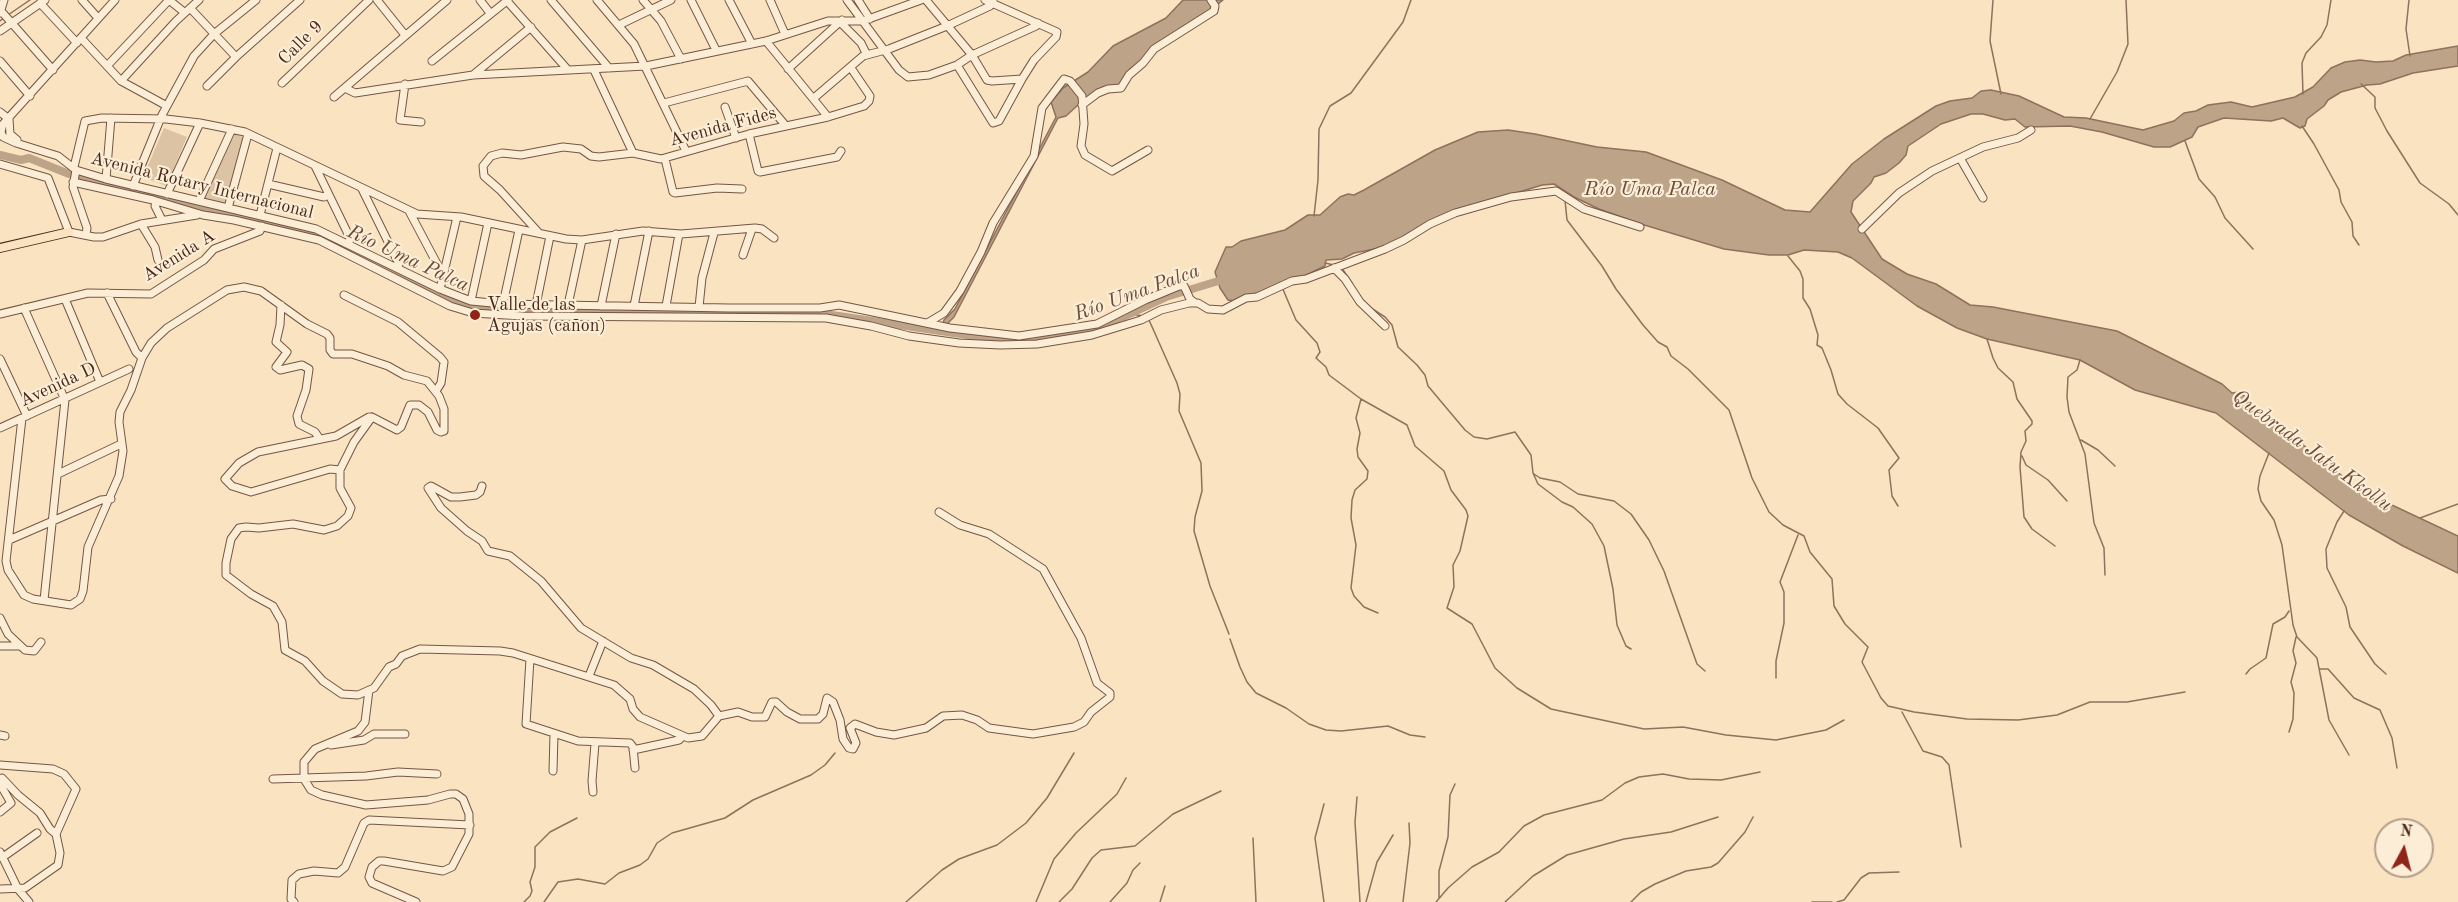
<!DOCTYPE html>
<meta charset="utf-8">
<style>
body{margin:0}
#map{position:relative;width:2458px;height:902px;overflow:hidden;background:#f9e3c0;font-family:"Old Standard TT",serif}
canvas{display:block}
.north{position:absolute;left:2374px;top:818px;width:60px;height:60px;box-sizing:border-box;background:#fbedd6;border:2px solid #b49e8b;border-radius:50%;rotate:7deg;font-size:16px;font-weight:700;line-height:24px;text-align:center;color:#49271a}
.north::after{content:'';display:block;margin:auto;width:21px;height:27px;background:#8f2418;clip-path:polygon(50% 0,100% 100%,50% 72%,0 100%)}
</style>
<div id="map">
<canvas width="2458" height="902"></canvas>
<div class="north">N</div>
</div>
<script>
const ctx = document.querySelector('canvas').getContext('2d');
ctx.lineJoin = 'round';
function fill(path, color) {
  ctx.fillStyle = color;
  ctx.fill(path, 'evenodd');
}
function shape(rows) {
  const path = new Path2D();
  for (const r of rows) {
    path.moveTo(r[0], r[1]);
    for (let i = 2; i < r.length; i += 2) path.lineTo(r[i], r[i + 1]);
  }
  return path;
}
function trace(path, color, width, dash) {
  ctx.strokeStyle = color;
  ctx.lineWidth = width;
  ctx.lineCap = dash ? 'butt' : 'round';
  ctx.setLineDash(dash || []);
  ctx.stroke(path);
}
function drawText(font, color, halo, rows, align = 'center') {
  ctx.font = font + ' "Old Standard TT",serif';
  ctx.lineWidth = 4.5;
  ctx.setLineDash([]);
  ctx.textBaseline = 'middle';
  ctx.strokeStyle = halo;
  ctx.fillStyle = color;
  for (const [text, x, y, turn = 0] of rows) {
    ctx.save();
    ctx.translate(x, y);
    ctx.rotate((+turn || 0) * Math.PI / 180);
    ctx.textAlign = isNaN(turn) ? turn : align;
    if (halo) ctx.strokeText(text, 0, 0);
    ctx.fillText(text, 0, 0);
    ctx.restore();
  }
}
fill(shape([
 [164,128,187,137,166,186,143,177],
 [235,133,244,138,226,203,204,198]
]), '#dbc3a4');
const water = shape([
 [1183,0,1223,0,1196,22,1175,32,1162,41,1143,61,1130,69,1123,84,1079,104,1066,116,1058,118,954,317,946,325,943,324,944,320,955,309,1056,117,1051,102,1063,88,1088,72,1113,46,1166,18,1183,0],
 [2458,46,2458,66,2413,73,2380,84,2367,85,2341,92,2328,100,2324,106,2307,119,2305,126,2300,128,2283,118,2271,121,2224,118,2198,127,2192,137,2170,147,2154,147,2102,132,2070,126,2025,127,2015,119,2005,120,1983,114,1971,114,1941,124,1908,146,1906,155,1899,163,1886,173,1874,177,1871,183,1853,201,1851,212,1882,259,1907,274,1936,284,1970,305,1993,307,2117,331,2222,384,2232,393,2240,392,2259,410,2360,490,2458,536,2458,573,2403,546,2349,515,2216,413,2135,390,2080,360,1987,339,1957,328,1917,306,1852,258,1838,252,1804,250,1788,255,1769,255,1724,249,1641,224,1599,209,1574,197,1554,184,1542,185,1477,205,1385,247,1354,253,1342,259,1326,260,1325,266,1304,276,1235,301,1228,300,1220,288,1215,272,1226,247,1232,247,1241,241,1285,230,1308,215,1320,215,1340,197,1348,194,1354,195,1364,190,1435,150,1478,132,1508,130,1535,134,1597,147,1646,152,1722,180,1785,210,1810,212,1852,164,1884,139,1936,106,1950,101,1972,98,1981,91,1991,90,2019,96,2064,117,2086,118,2143,130,2174,121,2184,113,2196,111,2208,105,2231,102,2252,107,2295,97,2313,87,2331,68,2345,62,2360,60,2376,62,2393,61,2406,55,2458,46]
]);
fill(water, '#bda388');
trace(water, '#8f715c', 1.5);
trace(shape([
 [1993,0,1990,41,2001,94],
 [2409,0,2406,29,2410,56],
 [8,15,30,0],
 [0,21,4,18],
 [2361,84,2375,97,2375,108,2387,131,2420,183,2449,204,2458,215],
 [2303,94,2302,63,2306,53,2321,37,2327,25,2331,0],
 [2090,119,2117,72,2128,44,2126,0],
 [2302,126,2314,144,2339,190,2341,202,2352,222,2353,236,2359,245],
 [2185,141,2199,179,2215,197,2225,218,2253,249],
 [1565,200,1567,220,1602,266,1616,289,1643,325,1658,342,1667,347,1671,356,1688,369,1729,410,1752,478,1769,512,1783,525,1804,536,1810,552,1832,579,1834,606,1845,624,1868,647,1862,662,1881,698,1888,706,1914,712,1967,719,2018,720,2057,715,2090,702,2127,702,2185,692],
 [1314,216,1318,180,1319,129,1330,106,1351,93,1403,22,1411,0],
 [1788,256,1800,271,1803,279,1803,298,1810,309,1818,335,1817,345,1822,348,1831,370,1838,394,1847,404,1878,428,1899,458,1889,470,1892,496,1898,506],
 [1325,263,1334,265],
 [1341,267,1352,283],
 [1282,287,1296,320,1317,343,1320,352,1316,358,1326,367,1329,375,1361,399,1407,425,1415,446,1444,471,1451,490,1466,510,1468,516,1460,551,1453,565,1454,587,1447,608,1472,624,1495,668,1517,688,1551,709,1644,729,1683,727,1726,735,1776,740,1826,730,1844,720],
 [1371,308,1385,317,1392,325,1398,347,1417,365,1425,375,1428,386,1465,430,1474,437,1487,439,1515,432,1531,455,1533,473,1538,484,1562,502,1573,507,1592,524,1604,546,1613,589,1617,625,1626,646,1631,649],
 [1131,314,1143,316],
 [1149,320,1177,383,1180,394,1179,411,1201,463,1202,491,1195,517,1194,531,1210,586,1229,634],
 [1987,339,1993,358,1998,368,2013,382,2017,399,2032,421,2032,424,2025,431,2026,441,2021,452,2020,467,2024,517,2032,529,2055,546],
 [2080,360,2077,370,2068,377,2067,397,2069,412,2085,454,2094,523,2104,548,2105,575],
 [1361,399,1356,418,1360,433,1357,449,1358,457,1368,471,1367,479,1355,490,1352,500,1351,518,1356,545,1351,588,1354,596,1364,607,1378,613],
 [2081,440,2098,450,2115,466],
 [2269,453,2260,476,2258,489,2261,501,2274,520,2282,545,2293,625,2297,637,2317,658,2329,720,2349,755],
 [2022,456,2026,465,2048,480,2067,501],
 [1534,474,1540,478,1560,482,1578,494,1614,501,1631,514,1649,540,1664,571,1697,664,1705,671],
 [2344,511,2337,522,2326,549,2327,568,2346,607,2350,627,2375,664,2386,674],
 [2420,518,2458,504],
 [1230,639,1240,667,1247,682,1256,693,1286,708,1309,724,1326,730,1341,731,1388,726,1410,735,1425,737],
 [2320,669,2328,669,2354,698,2380,710,2392,738,2397,768],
 [2246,674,2250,669,2266,658,2273,624,2285,617,2289,611],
 [1776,678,1776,661,1784,623,1784,592,1780,582,1798,535],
 [1902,712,1923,751,1942,757,1949,765,1961,847],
 [2289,732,2293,719,2294,693,2291,682,2296,663,2293,651,2296,637],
 [1357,797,1355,822,1360,902],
 [1253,838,1256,902],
 [1439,898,1439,871,1448,837,1450,795,1455,784],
 [524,902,530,896,532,891,530,882,535,867,535,847,550,832,577,818],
 [544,902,558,882,578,879,605,884,619,873,640,865,648,859,657,843,672,833,725,818,753,800,811,775,825,765,835,753],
 [906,902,942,870,959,859,997,845,1026,823,1047,798,1074,753],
 [1036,902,1054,859,1076,833,1117,794,1126,778],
 [1059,902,1072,889,1092,858,1101,850,1135,846,1173,814,1221,791],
 [1110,902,1127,883,1133,870,1140,863],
 [1160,902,1165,886],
 [1324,902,1315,838,1324,804],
 [1366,902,1377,862,1393,835],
 [1403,902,1410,843,1409,823],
 [1436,902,1448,888,1472,867,1499,852,1524,826,1544,815,1602,800,1625,783,1639,777,1663,774,1689,779,1721,780,1760,772],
 [1505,902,1533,876,1567,855,1624,839,1671,832,1718,817],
 [1631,902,1641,892,1655,884,1686,871,1711,867,1718,863,1745,832,1753,817],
 [1812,902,1832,902],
 [1837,902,1844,900,1861,878,1869,873,1899,872]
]), '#8f715c', 1.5);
trace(shape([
 [0,155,21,160,29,158,69,174,129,191,313,234,450,300,483,309,818,313,995,339,1027,340,1097,329,1166,297,1228,278]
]), '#bda388', 8);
const minor = shape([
 [82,0,98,18],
 [115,0,3,124,1,132,3,137,16,143,58,156,76,170,106,179,316,229,440,289,471,301,503,304,729,308,820,308,839,305,950,328,1019,336,1097,324,1145,300,1179,286,1184,286,1190,299,1194,302],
 [377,0,405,35],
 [480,0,490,13],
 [551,0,609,68],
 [597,0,634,44,686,151],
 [643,0,661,21,681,59],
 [691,0,716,50],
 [729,0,752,44],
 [770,0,785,34],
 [847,0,899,70,908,77,929,75,957,65,972,55,1036,26,1038,23],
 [858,0,870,19],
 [926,0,972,55,987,80,992,81,1022,79,1034,60,1056,37,1057,32,985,0],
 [507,1,568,70],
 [40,3,77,43],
 [190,8,236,57],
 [2,12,53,70],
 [0,13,4,0],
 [841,23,861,43,867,55],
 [619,25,671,0],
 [0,31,45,0],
 [81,38,121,81,167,106],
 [766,41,828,117],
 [0,61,30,96],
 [432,61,508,0],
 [957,65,993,123,999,121,1022,79],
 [107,66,169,0,184,12],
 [788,69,842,20],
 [594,70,633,153,661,159,749,134,828,117,864,106,869,101,870,96,851,68],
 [473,75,531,27],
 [121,81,176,21,199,0],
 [282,83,369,0],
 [405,84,400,120,421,122],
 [207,86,236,57,300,0],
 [345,88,355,93,473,75,646,66,766,41,828,21,863,21,921,0],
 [334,97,447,0],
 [814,98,863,56,889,49,947,26,990,6,993,1],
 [664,103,748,81,786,126],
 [1082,105,1098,93,1108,89,1121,88,1129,75,1143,63,1154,49,1214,11,1215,6,1211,0],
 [725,107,736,138],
 [0,112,9,119],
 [9,119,10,134,17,140],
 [749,134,758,171,760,172,837,157,841,151],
 [1960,158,1983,198],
 [665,159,673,192,675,193,717,188,742,189],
 [0,164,48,178,69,232,94,237,103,237,141,224,197,215],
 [315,166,350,238,349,244],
 [74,167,85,121,102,118,166,119,200,123,245,132,417,214,461,217,566,239,582,240,643,231,681,234,755,228,762,229,774,238],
 [76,170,73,187,87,228,86,235],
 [106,179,111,118],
 [73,182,153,200,203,215,234,220,319,240,450,306,473,313,522,316,826,318,871,326,909,336,959,343,1000,345,1037,344,1092,335,1141,320,1161,310,1189,303,1198,303,1208,309,1223,310,1246,298,1257,297,1292,281,1306,279,1385,249,1404,240,1430,224,1455,213,1511,197,1556,191,1584,209,1640,227],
 [268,184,324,197,328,195],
 [133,186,162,115,194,56,214,34,256,0],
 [362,189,399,264,398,268],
 [167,194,200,123],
 [199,201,232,129],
 [156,202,155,206,162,220],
 [228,208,248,134],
 [409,211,444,277],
 [260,215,277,148],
 [141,224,155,247,158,260],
 [1862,229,1899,193,1932,171,1983,147,2018,138,2031,130],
 [539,233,500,190,484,176,483,166,491,156,502,153,521,155,563,147,581,149,591,156,599,157,633,153],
 [743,255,752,229],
 [1334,268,1345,279,1360,302,1385,326],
 [440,289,457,217],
 [107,293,136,352,142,358],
 [344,295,398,322,440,357,444,362,441,383,436,391],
 [65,299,100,382],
 [471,301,488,223],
 [503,304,519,230],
 [281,305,280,325,276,342,287,352,276,367,280,370,302,365,309,369,306,390,297,416,299,424,315,432,319,438],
 [536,305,550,236],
 [568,305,582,240],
 [601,306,616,234],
 [634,306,649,231],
 [666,306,679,234],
 [699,307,702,278,714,233],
 [24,308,65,400,44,600],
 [0,314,88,293,151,294,204,260,214,249,260,231,262,226],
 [929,322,944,313,960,291,981,252,993,223,1034,156,1042,108,1064,79,1070,81,1082,96,1084,124,1081,146,1085,155,1112,171,1148,150],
 [0,359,27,416],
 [22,418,6,561,8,570,24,595,33,599,71,605,80,599,83,591,88,547,119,476,123,451,119,422,120,412,131,390,142,358,151,343,167,328,227,290,244,287,261,291,307,324,327,334,330,338,330,350,333,354,352,354,388,366,404,375,427,381,439,396,444,409,444,431,441,432,437,430,428,412,419,405,410,405,401,427,397,430,372,417,354,442,340,470,340,488,351,508,348,516,337,526,324,530,293,524,259,528,246,527,239,528,231,539,226,563,226,575,251,594,273,606,282,622,285,650,305,661,323,681,342,694,358,695,374,688,389,667,396,664,402,656,420,649,500,651,513,653,614,685,630,699,633,709,640,717,688,738,702,736,719,716,738,712,752,717,765,717,772,702,776,702,787,712,800,719,818,719,823,714,827,698,833,702,840,720,843,739,849,748,853,749,856,743,850,728,855,724,876,732,894,735,926,728,943,716,962,715,977,720,989,728,1033,734,1074,727,1084,722,1091,712,1110,697,1110,693,1097,683,1081,638,1043,569,989,534,960,525,939,512],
 [0,428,129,369],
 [340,470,330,469,251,492,232,486,225,479,239,463,258,452,336,436,369,417],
 [58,474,121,444],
 [482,486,480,492,476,495,460,497,451,497,431,486,428,488,441,508,467,531,482,541,488,551,510,556,541,581,581,628,631,658,653,665,694,689,711,705,719,716],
 [9,540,101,500,111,499],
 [0,618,8,634,25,650,34,651,41,642],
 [0,646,19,646],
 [530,659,526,724,578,741,630,743,633,747,635,768],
 [589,676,603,641],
 [369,690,365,722,358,731,315,749,304,762,304,779,311,790,322,795,366,805,428,800,450,794,456,794,463,799,469,814,469,834,452,867,443,871,384,861,379,861,372,867,369,877,372,883,416,902],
 [0,735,5,736],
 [331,745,364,740,374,734,405,734],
 [633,750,679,740,683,736],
 [0,765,53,769,64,774,76,789,56,834,60,853,58,865,25,888,0,889],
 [553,771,554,734],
 [273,779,366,776,398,772,437,774],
 [593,792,592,781,595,743],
 [0,812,11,803,0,784,2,778,18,795,40,813,50,829,56,834],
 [0,852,18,889,29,902],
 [3,857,37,833],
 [294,902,291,899,292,880,299,874,314,871,338,873,345,867,364,823,369,820,470,825]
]);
const major = shape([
 [0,248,69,232]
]);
trace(minor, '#755644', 9);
trace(major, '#49271a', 10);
trace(minor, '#fbedd6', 7);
trace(major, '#f9e3c0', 8);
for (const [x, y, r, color] of [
 [475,315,6,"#8f2418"]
]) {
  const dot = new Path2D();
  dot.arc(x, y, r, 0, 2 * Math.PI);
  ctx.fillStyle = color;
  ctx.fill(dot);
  trace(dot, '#fbedd6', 2);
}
drawText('18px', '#49271a', '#fbedd6', [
 ["Calle 9",301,43,-45],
 ["Avenida Fides",723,127,-15],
 ["Avenida Rotary Internacional",202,186,14],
 ["Avenida A",179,256,-32],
 ["Avenida D",58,385,-25]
]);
drawText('18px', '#49271a', '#fbedd6', [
 ["Valle de las",487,305],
 ["Agujas (cañon)",487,326]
], 'left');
drawText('italic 20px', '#6c4c3b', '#fbedd6', [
 ["Río Uma Palca",1650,190],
 ["Río Uma Palca",408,259,25],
 ["Río Uma Palca",1137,293,-20],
 ["Quebrada Jatu Kkollu",2312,451,36]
]);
</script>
